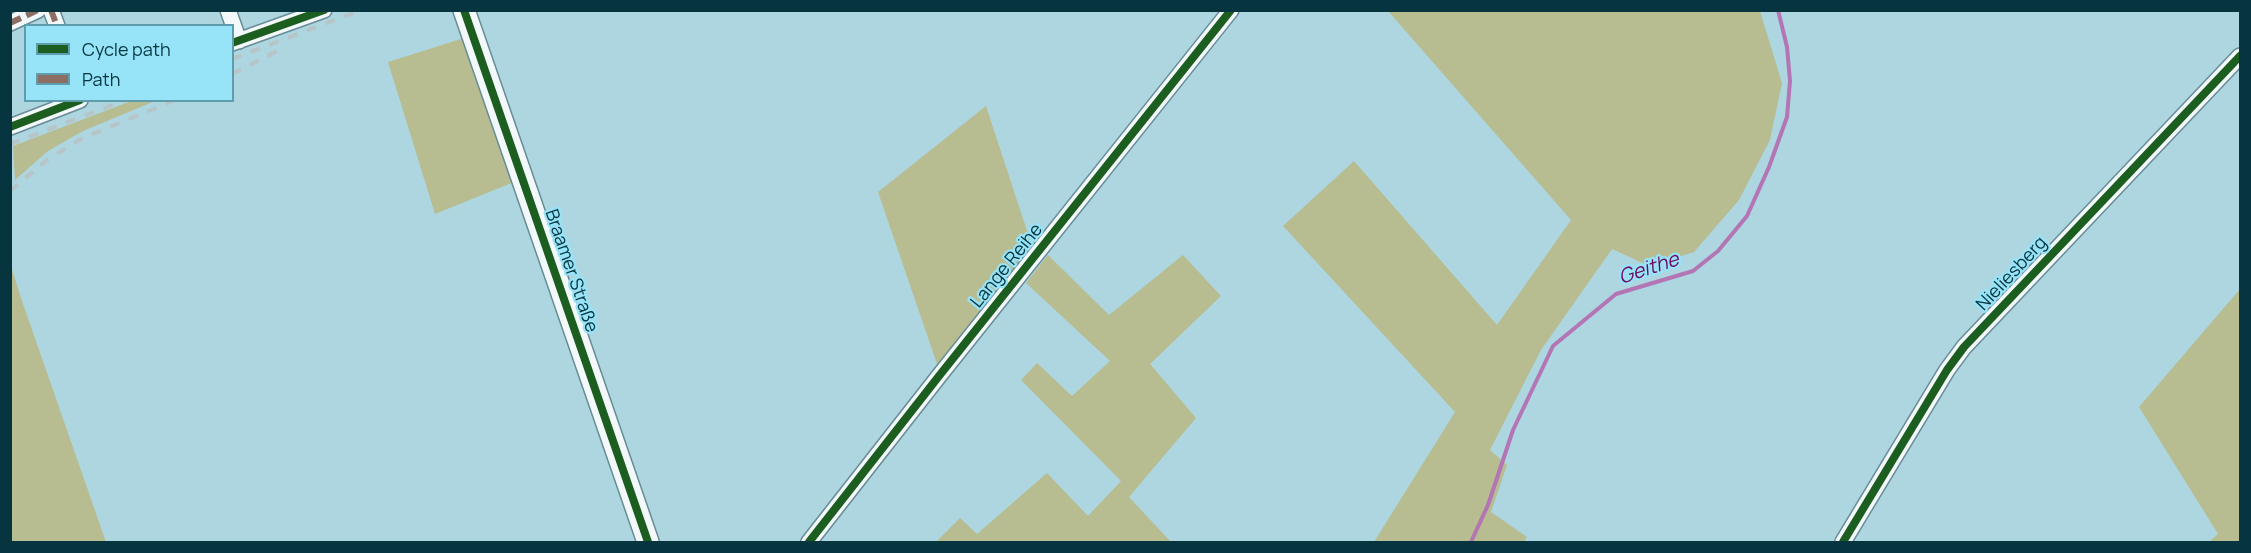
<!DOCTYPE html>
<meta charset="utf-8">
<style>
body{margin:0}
#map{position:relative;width:2251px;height:553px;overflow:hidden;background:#add6e1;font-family:Manrope,sans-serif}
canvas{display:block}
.frame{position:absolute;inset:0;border:12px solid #06353f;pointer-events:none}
.legend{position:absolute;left:24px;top:24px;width:210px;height:78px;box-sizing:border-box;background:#97e3f7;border:2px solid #5d9dad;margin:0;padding:8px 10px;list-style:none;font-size:18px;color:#06353f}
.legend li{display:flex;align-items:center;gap:12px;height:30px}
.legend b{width:30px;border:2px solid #5d9dad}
</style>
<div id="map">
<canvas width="2251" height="553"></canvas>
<div class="frame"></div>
<ul class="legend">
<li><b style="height:8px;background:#1b5e20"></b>Cycle path</li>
<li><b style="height:8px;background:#8d6e63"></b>Path</li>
</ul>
</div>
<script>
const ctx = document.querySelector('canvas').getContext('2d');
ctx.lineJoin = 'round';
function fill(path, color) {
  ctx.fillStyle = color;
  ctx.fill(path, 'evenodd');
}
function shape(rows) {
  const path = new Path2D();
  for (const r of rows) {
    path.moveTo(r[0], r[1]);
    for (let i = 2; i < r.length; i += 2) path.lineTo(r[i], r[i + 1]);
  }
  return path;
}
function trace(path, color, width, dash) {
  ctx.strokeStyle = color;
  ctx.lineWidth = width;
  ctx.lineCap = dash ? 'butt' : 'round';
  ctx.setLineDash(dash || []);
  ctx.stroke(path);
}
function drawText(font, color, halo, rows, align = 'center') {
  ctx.font = font + ' Manrope,sans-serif';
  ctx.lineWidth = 4.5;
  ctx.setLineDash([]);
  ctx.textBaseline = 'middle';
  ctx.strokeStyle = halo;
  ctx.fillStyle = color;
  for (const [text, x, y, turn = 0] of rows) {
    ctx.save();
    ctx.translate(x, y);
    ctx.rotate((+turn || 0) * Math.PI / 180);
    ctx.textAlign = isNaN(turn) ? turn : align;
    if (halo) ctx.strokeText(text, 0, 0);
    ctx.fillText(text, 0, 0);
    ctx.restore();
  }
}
fill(shape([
 [1388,11,1760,11,1782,83,1770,140,1739,200,1694,252,1649,266,1612,249,1541,350,1490,450,1507,465,1491,512,1527,537,1524,542,1374,542,1455,412,1283,226,1354,161,1497,325,1571,220],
 [464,38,514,182,435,214,388,62],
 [134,100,155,101,83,131,48,151,15,180,13,146],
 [986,106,1032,246,938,367,878,192],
 [1048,255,1109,315,1183,255,1221,296,1150,364,1196,418,1129,497,1171,542,936,542,960,518,977,534,1047,473,1088,516,1121,481,1021,380,1037,363,1072,396,1110,361,1026,283],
 [11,266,22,301,106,542,11,542],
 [2240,289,2240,542,2209,542,2218,534,2139,407]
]), '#b7bd90');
trace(shape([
 [1471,542,1488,505,1513,430,1553,346,1616,294,1693,271,1718,251,1747,216,1769,167,1787,117,1790,81,1787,47,1778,10]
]), '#b375b4', 4);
const street = shape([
 [51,10,57,26],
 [228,10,239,41],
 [10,23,38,10],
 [232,43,324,10],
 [10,127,80,100],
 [809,542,939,376,1231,10],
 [1843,542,1947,370,1964,347,2240,56]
]);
const secondary = shape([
 [464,10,648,542]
]);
trace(street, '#688c95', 18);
trace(secondary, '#688c95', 24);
trace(street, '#f3f9fa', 15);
trace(secondary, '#f3f9fa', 21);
trace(shape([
 [232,59,361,10],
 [232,74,285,47],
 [10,144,126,100],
 [10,191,47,160,81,139,175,100]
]), '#b7c4c8', 4, [10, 10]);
trace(shape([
 [51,10,57,26],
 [10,23,38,10]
]), '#8d6e63', 6, [12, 6]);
trace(shape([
 [464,10,648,542],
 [232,43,324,10],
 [10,127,80,100],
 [809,542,939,376,1231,10],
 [1843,542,1947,370,1964,347,2240,56]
]), '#1b5e20', 8);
drawText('18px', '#06353f', '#97e3f7', [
 ["Lange Reihe",1007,266,-51],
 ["Braamer Straße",571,271,71],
 ["Nieliesberg",2012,274,-47]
]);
drawText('italic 20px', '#700961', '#97e3f7', [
 ["Geithe",1649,269,-18]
]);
</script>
